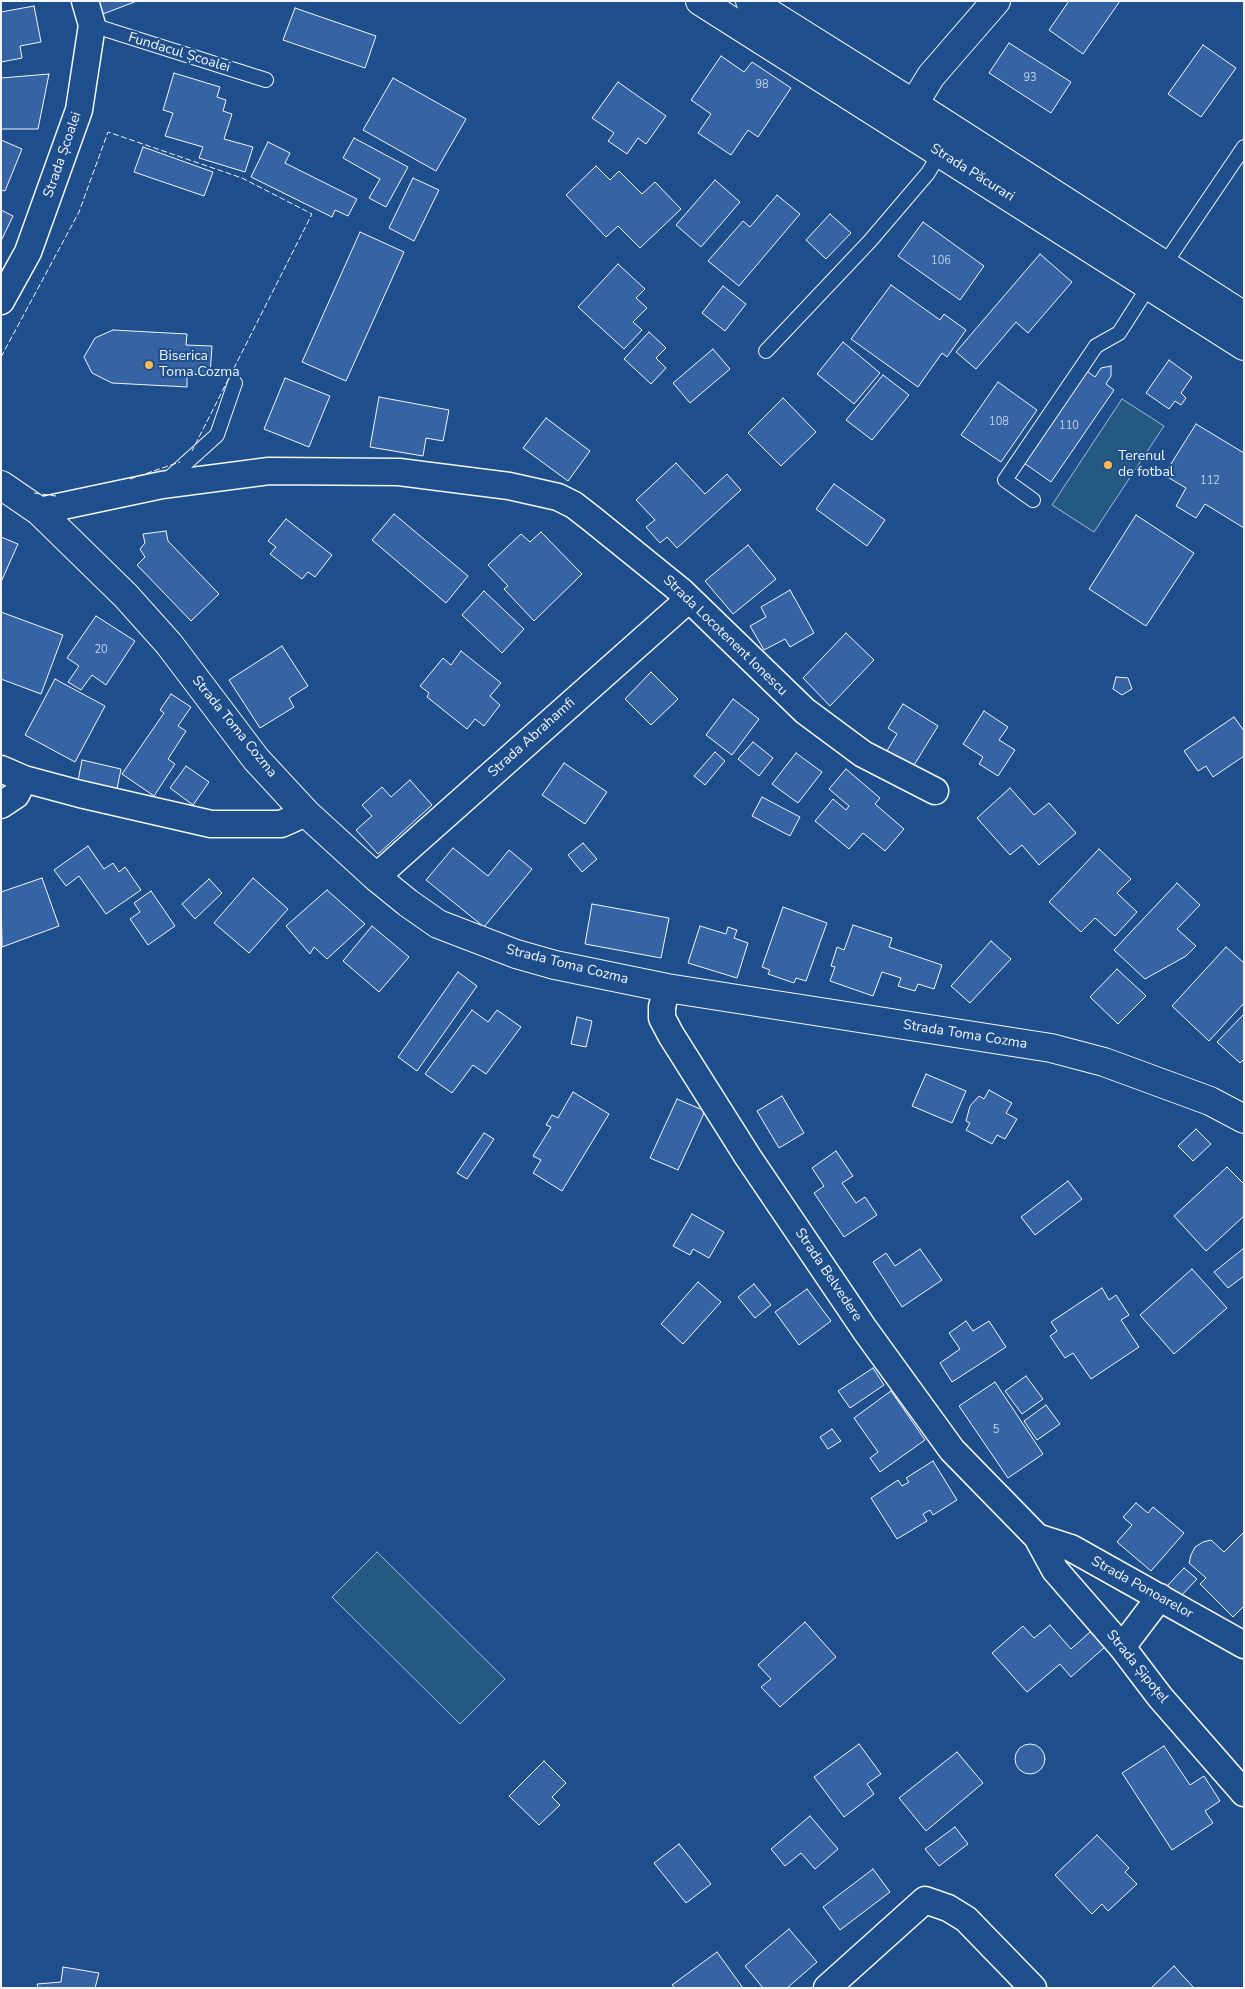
<!DOCTYPE html>
<meta charset="utf-8">
<style>
body{margin:0}
#map{position:relative;width:1245px;height:1989px;overflow:hidden;background:#1f4e8c;font-family:"Nunito Sans",sans-serif}
canvas{display:block}
.frame{position:absolute;inset:0;border:2px solid #f2f6ff;pointer-events:none}
</style>
<div id="map">
<canvas width="1245" height="1989"></canvas>
<div class="frame"></div>
</div>
<script>
const ctx = document.querySelector('canvas').getContext('2d');
ctx.lineJoin = 'round';
function fill(path, color) {
  ctx.fillStyle = color;
  ctx.fill(path, 'evenodd');
}
function shape(rows) {
  const path = new Path2D();
  for (const r of rows) {
    if (r.length === 3) {
      path.moveTo(r[0] + r[2], r[1]);
      path.arc(r[0], r[1], r[2], 0, 2 * Math.PI);
      continue;
    }
    path.moveTo(r[0], r[1]);
    for (let i = 2; i < r.length; i += 2) path.lineTo(r[i], r[i + 1]);
  }
  return path;
}
function trace(path, color, width, dash) {
  ctx.strokeStyle = color;
  ctx.lineWidth = width;
  ctx.lineCap = dash ? 'butt' : 'round';
  ctx.setLineDash(dash || []);
  ctx.stroke(path);
}
function drawText(font, color, halo, rows, align = 'center') {
  ctx.font = font + ' "Nunito Sans",sans-serif';
  ctx.lineWidth = 4;
  ctx.setLineDash([]);
  ctx.textBaseline = 'middle';
  ctx.strokeStyle = halo;
  ctx.fillStyle = color;
  for (const [text, x, y, turn = 0] of rows) {
    ctx.save();
    ctx.translate(x, y);
    ctx.rotate((+turn || 0) * Math.PI / 180);
    ctx.textAlign = isNaN(turn) ? turn : align;
    if (halo) ctx.strokeText(text, 0, 0);
    ctx.fillText(text, 0, 0);
    ctx.restore();
  }
}
const green = shape([
 [1122,399,1164,426,1094,532,1052,505,1122,399],
 [377,1552,505,1679,460,1724,332,1597,377,1552]
]);
fill(green, '#245a82');
trace(green, '#a8bbd7', 1);
const building = shape([
 [98,1,137,1,103,14,98,1],
 [1069,1,1120,1,1083,54,1049,30,1069,1],
 [34,6,41,42,20,46,22,58,1,62,1,12,34,6],
 [295,8,376,36,365,68,283,40,295,8],
 [1009,43,1071,82,1051,113,989,73,1009,43],
 [1203,45,1236,68,1201,117,1168,94,1203,45],
 [721,56,744,72,752,62,791,88,758,137,748,130,731,155,698,133,711,114,691,100,721,56],
 [174,73,220,87,217,97,226,100,223,111,232,114,224,139,253,147,245,172,199,158,203,147,165,136,173,113,163,110,174,73],
 [49,74,38,129,1,129,1,78,49,74],
 [393,78,466,119,436,171,363,130,393,78],
 [618,82,666,116,646,144,638,138,627,154,608,141,614,133,592,118,618,82],
 [354,138,408,167,386,207,369,198,380,179,343,158,354,138],
 [1,140,22,149,5,191,1,190,1,140],
 [268,142,290,153,285,163,357,199,348,216,335,210,332,217,251,177,268,142],
 [143,147,213,172,204,196,134,172,143,147],
 [596,166,610,180,619,171,642,194,655,182,681,209,640,248,618,226,606,237,566,195,596,166],
 [413,178,439,190,414,241,389,228,413,178],
 [715,180,740,202,701,247,676,225,715,180],
 [777,195,800,214,739,286,708,261,743,221,750,227,777,195],
 [1,210,13,216,1,241,1,210],
 [830,214,851,233,826,259,806,240,830,214],
 [923,222,984,266,960,300,898,256,923,222],
 [360,232,404,252,346,381,302,362,360,232],
 [1040,254,1072,282,1028,333,1016,322,976,369,956,352,1040,254],
 [618,264,645,289,636,298,647,308,633,322,642,330,624,349,578,307,618,264],
 [891,285,940,320,944,314,966,330,947,357,942,353,918,387,851,339,891,285],
 [723,286,746,304,725,331,702,313,723,286],
 [113,330,187,334,186,345,212,346,210,375,187,374,187,387,112,383,92,373,84,357,95,338,113,330],
 [649,332,666,348,656,358,666,368,651,384,624,359,649,332],
 [843,342,880,373,854,404,817,374,843,342],
 [713,349,730,369,690,403,673,383,713,349],
 [1169,360,1192,377,1181,393,1186,398,1181,405,1175,401,1169,409,1146,393,1169,360],
 [1111,366,1111,376,1106,384,1114,390,1051,482,1024,463,1087,371,1095,377,1101,368,1111,366],
 [883,375,909,395,872,440,846,420,883,375],
 [285,378,330,396,309,447,264,429,285,378],
 [998,382,1037,410,1001,462,961,435,998,382],
 [379,397,449,410,443,441,426,438,423,456,370,447,379,397],
 [783,398,816,432,781,466,748,433,783,398],
 [546,418,590,451,568,481,523,448,546,418],
 [1196,424,1244,453,1244,528,1205,504,1196,518,1176,506,1186,488,1164,475,1196,424],
 [676,463,705,494,727,474,741,490,677,548,667,537,660,543,646,527,655,520,636,500,676,463],
 [834,484,885,520,867,546,816,509,834,484],
 [394,514,468,576,446,603,372,540,394,514],
 [1136,515,1194,553,1146,626,1089,589,1136,515],
 [286,519,332,555,315,577,308,572,302,579,270,554,276,547,268,541,286,519],
 [166,531,168,541,219,594,191,621,137,565,145,557,140,549,145,543,143,534,166,531],
 [541,532,582,574,534,621,504,589,508,586,488,565,521,534,530,542,541,532],
 [1,537,18,544,1,582,1,537],
 [748,545,776,579,733,614,705,581,748,545],
 [790,590,814,633,790,647,785,639,764,650,750,626,766,617,761,607,790,590],
 [484,591,524,629,502,653,462,615,484,591],
 [1,612,63,635,41,694,1,679,1,612],
 [96,616,135,641,106,685,92,675,81,690,68,682,79,666,67,658,96,616],
 [846,633,874,660,830,706,803,678,846,633],
 [282,646,308,686,289,698,294,707,260,728,229,680,282,646],
 [461,651,501,683,490,696,500,705,484,726,475,719,467,729,427,697,429,693,420,686,443,658,451,665,461,651],
 [651,672,678,699,651,725,625,699,651,672],
 [1116,677,1128,678,1132,689,1122,695,1113,689,1116,677],
 [55,679,105,706,75,762,25,735,55,679],
 [171,694,191,707,178,726,186,731,168,759,175,764,154,796,122,774,164,713,160,710,171,694],
 [733,699,759,719,732,755,706,735,733,699],
 [903,704,938,726,911,770,885,754,897,734,888,728,903,704],
 [984,711,1008,727,999,740,1015,750,998,776,979,764,983,757,963,744,984,711],
 [1234,717,1244,731,1244,756,1213,777,1206,766,1198,771,1184,751,1234,717],
 [753,742,773,758,759,776,738,759,753,742],
 [715,752,725,761,705,785,694,776,715,752],
 [796,753,822,772,798,803,772,784,796,753],
 [82,760,121,769,117,789,78,781,82,760],
 [564,763,607,792,585,824,542,795,564,763],
 [186,766,209,782,193,805,170,788,186,766],
 [846,769,880,798,875,804,904,829,885,851,863,833,849,849,815,821,833,799,846,810,849,806,829,789,846,769],
 [410,780,432,805,378,854,356,830,372,816,362,805,382,787,391,797,410,780],
 [1010,788,1034,815,1049,803,1076,833,1039,865,1022,845,1010,855,977,818,1010,788],
 [762,797,800,817,790,836,752,816,762,797],
 [583,843,597,859,582,872,568,855,583,843],
 [88,846,104,869,113,863,119,872,125,867,141,890,106,914,79,876,66,886,54,870,88,846],
 [453,848,488,876,509,850,532,869,484,927,426,880,453,848],
 [1099,849,1131,879,1117,893,1137,912,1115,936,1095,918,1081,932,1049,902,1099,849],
 [42,878,59,926,2,947,1,892,42,878],
 [253,878,288,909,249,953,214,923,253,878],
 [209,879,222,893,195,919,182,904,209,879],
 [1177,883,1200,905,1177,929,1196,946,1186,956,1145,979,1114,950,1177,883],
 [327,890,365,924,327,959,314,947,310,954,286,926,327,890],
 [151,891,175,926,148,945,130,919,140,912,134,903,151,891],
 [592,904,669,918,661,958,585,944,592,904],
 [783,907,827,923,806,981,796,978,794,983,768,974,770,970,762,967,783,907],
 [853,925,892,938,889,947,942,965,934,989,918,984,915,991,898,986,901,978,882,972,873,996,830,981,835,967,831,966,837,947,844,950,853,925],
 [372,926,409,957,379,992,343,961,372,926],
 [700,926,726,934,728,927,737,930,734,938,748,943,737,978,688,963,700,926],
 [991,941,1011,959,970,1003,951,986,991,941],
 [1226,947,1244,963,1244,1003,1209,1041,1172,1006,1226,947],
 [1117,969,1146,996,1118,1024,1090,997,1117,969],
 [458,972,477,986,417,1071,398,1057,458,972],
 [472,1010,488,1022,497,1010,521,1027,486,1074,473,1065,452,1093,425,1074,472,1010],
 [1244,1014,1244,1059,1240,1063,1217,1042,1244,1014],
 [577,1017,592,1021,586,1047,571,1044,577,1017],
 [926,1074,966,1091,952,1123,912,1106,926,1074],
 [989,1090,1012,1103,1006,1113,1017,1119,1005,1139,997,1135,992,1144,966,1130,970,1123,966,1121,970,1106,979,1096,984,1099,989,1090],
 [573,1092,609,1114,562,1191,533,1173,541,1160,533,1156,551,1127,546,1125,552,1115,558,1118,573,1092],
 [782,1096,804,1133,779,1148,757,1111,782,1096],
 [677,1099,705,1111,678,1170,650,1158,677,1099],
 [1196,1129,1211,1144,1193,1161,1178,1146,1196,1129],
 [484,1133,494,1139,467,1179,457,1173,484,1133],
 [836,1151,853,1176,842,1183,856,1203,865,1197,877,1215,844,1237,814,1193,824,1186,812,1168,836,1151],
 [1227,1167,1244,1184,1244,1216,1206,1251,1174,1216,1227,1167],
 [1068,1181,1082,1199,1035,1235,1021,1217,1068,1181],
 [692,1214,724,1232,709,1258,693,1249,690,1255,673,1246,692,1214],
 [1244,1248,1244,1276,1228,1288,1214,1272,1244,1248],
 [920,1249,942,1280,902,1307,873,1262,886,1253,895,1266,920,1249],
 [1192,1269,1227,1308,1174,1354,1140,1315,1192,1269],
 [698,1282,721,1302,683,1344,661,1324,698,1282],
 [754,1284,771,1305,755,1318,738,1297,754,1284],
 [1102,1288,1109,1300,1116,1295,1129,1315,1121,1320,1139,1347,1091,1379,1073,1353,1065,1358,1050,1336,1057,1331,1051,1322,1102,1288],
 [807,1289,831,1321,799,1345,775,1312,807,1289],
 [966,1321,973,1331,989,1321,1006,1347,952,1382,940,1363,960,1349,949,1333,966,1321],
 [873,1368,884,1385,850,1408,838,1391,873,1368],
 [1026,1376,1043,1399,1022,1414,1005,1391,1026,1376],
 [995,1382,1043,1454,1008,1478,959,1406,995,1382],
 [891,1391,925,1440,880,1472,870,1458,878,1452,854,1418,891,1391],
 [1046,1405,1060,1424,1037,1440,1024,1421,1046,1405],
 [832,1429,841,1441,828,1449,820,1437,832,1429],
 [933,1461,957,1500,933,1515,930,1510,923,1514,927,1521,897,1539,871,1498,898,1480,902,1486,909,1482,906,1478,933,1461],
 [1136,1503,1148,1513,1153,1507,1184,1533,1151,1571,1117,1542,1132,1525,1123,1517,1136,1503],
 [1244,1532,1244,1606,1233,1617,1200,1584,1206,1578,1189,1563,1191,1555,1195,1547,1203,1542,1211,1540,1224,1552,1244,1532],
 [1184,1568,1197,1579,1179,1598,1167,1586,1184,1568],
 [805,1622,836,1657,780,1707,761,1687,771,1679,758,1665,805,1622],
 [1050,1625,1071,1649,1090,1632,1105,1647,1071,1677,1060,1664,1027,1692,992,1653,1023,1626,1034,1638,1050,1625],
 [1030,1759,15],
 [859,1744,881,1774,867,1784,874,1794,844,1817,814,1777,859,1744],
 [1164,1746,1190,1785,1204,1776,1220,1801,1205,1811,1213,1823,1172,1850,1122,1773,1164,1746],
 [957,1752,983,1783,926,1831,899,1798,957,1752],
 [544,1761,566,1783,552,1797,560,1805,539,1825,509,1796,544,1761],
 [810,1816,838,1849,815,1869,801,1853,785,1866,771,1849,810,1816],
 [955,1827,968,1844,939,1866,925,1849,955,1827],
 [1097,1835,1129,1868,1125,1872,1137,1884,1108,1911,1102,1904,1092,1914,1055,1875,1097,1835],
 [679,1844,711,1884,686,1903,654,1863,679,1844],
 [873,1869,890,1892,840,1930,823,1907,873,1869],
 [789,1929,817,1962,787,1988,763,1988,745,1966,789,1929],
 [717,1952,743,1988,675,1988,672,1985,717,1952],
 [1174,1966,1194,1988,1151,1988,1174,1966],
 [63,1967,99,1973,95,1988,38,1988,37,1984,61,1982,63,1967]
]);
fill(building, '#3563a3');
trace(building, '#f2f6ff', 1);
const service = shape([
 [92,25,266,80],
 [1164,265,1244,147],
 [766,351,870,241,928,173,940,153],
 [166,481,217,435,235,383],
 [1033,500,1005,480,1096,346,1119,333,1149,286]
]);
const minor = shape([
 [1,301,28,252,79,110,92,25,85,1],
 [39,511,162,485,269,471,399,472,509,486,558,497,574,505,592,519,681,591,805,711,863,754,935,791],
 [1,769,24,779,80,794,211,824,281,824,306,813],
 [1,805,16,795,24,779],
 [376,877,689,599],
 [667,988,662,1007,662,1018,671,1035,748,1157,865,1330,952,1450,1037,1537,1055,1570,1122,1647,1160,1697,1244,1793],
 [1037,1537,1071,1548,1244,1645],
 [1122,1647,1160,1597],
 [827,1988,925,1900,948,1908,966,1919,1033,1988]
]);
const tertiary = shape([
 [1,485,39,511,126,596,169,644,256,759,306,813,376,877,408,903,438,924,516,954,555,965,667,988,1051,1048,1104,1062,1210,1101,1244,1119]
]);
const secondary = shape([
 [901,125,931,76,996,1]
]);
const primary = shape([
 [700,1,1244,346],
 [750,1,914,104,1244,316]
]);
trace(service, '#f2f6ff', 16);
trace(minor, '#f2f6ff', 29);
trace(tertiary, '#f2f6ff', 30);
trace(secondary, '#f2f6ff', 30);
trace(primary, '#f2f6ff', 30);
trace(service, '#1f4e8c', 14);
trace(minor, '#1f4e8c', 26);
trace(tertiary, '#1f4e8c', 28);
trace(secondary, '#1f4e8c', 28);
trace(primary, '#1f4e8c', 28);
trace(shape([
 [1,357,79,212,108,132,242,178,312,214,192,451],
 [130,479,180,462],
 [34,493,56,496]
]), '#f2f6ff', 1, [6, 2.5]);
for (const [x, y, r, color] of [
 [149,365,5,"#ffb74d"],
 [1108,465,5,"#ffb74d"]
]) {
  const dot = new Path2D();
  dot.arc(x, y, r, 0, 2 * Math.PI);
  ctx.fillStyle = color;
  ctx.fill(dot);
  trace(dot, '#1f4e8c', 2);
}
drawText('11px', '#c3d1e8', null, [
 ["93",1030,78],
 ["98",762,85],
 ["106",941,261],
 ["108",999,422],
 ["110",1069,426],
 ["112",1210,481],
 ["20",101,650],
 ["5",996,1430]
]);
drawText('14px', '#f2f6ff', '#1f4e8c', [
 ["Fundacul Școalei",179,53,17],
 ["Strada Școalei",63,155,-71],
 ["Strada Păcurari",972,173,32],
 ["Strada Locotenent Ionescu",725,636,44],
 ["Strada Toma Cozma",234,727,51],
 ["Strada Abrahamfi",532,738,-42],
 ["Strada Toma Cozma",567,965,14],
 ["Strada Toma Cozma",965,1035,9],
 ["Strada Belvedere",828,1275,56],
 ["Strada Ponoarelor",1142,1588,29],
 ["Strada Șipoțel",1137,1667,51]
]);
drawText('14px', '#f2f6ff', '#1f4e8c', [
 ["Biserica",159,357],
 ["Toma Cozma",159,373],
 ["Terenul",1118,457],
 ["de fotbal",1118,473]
], 'left');
</script>
